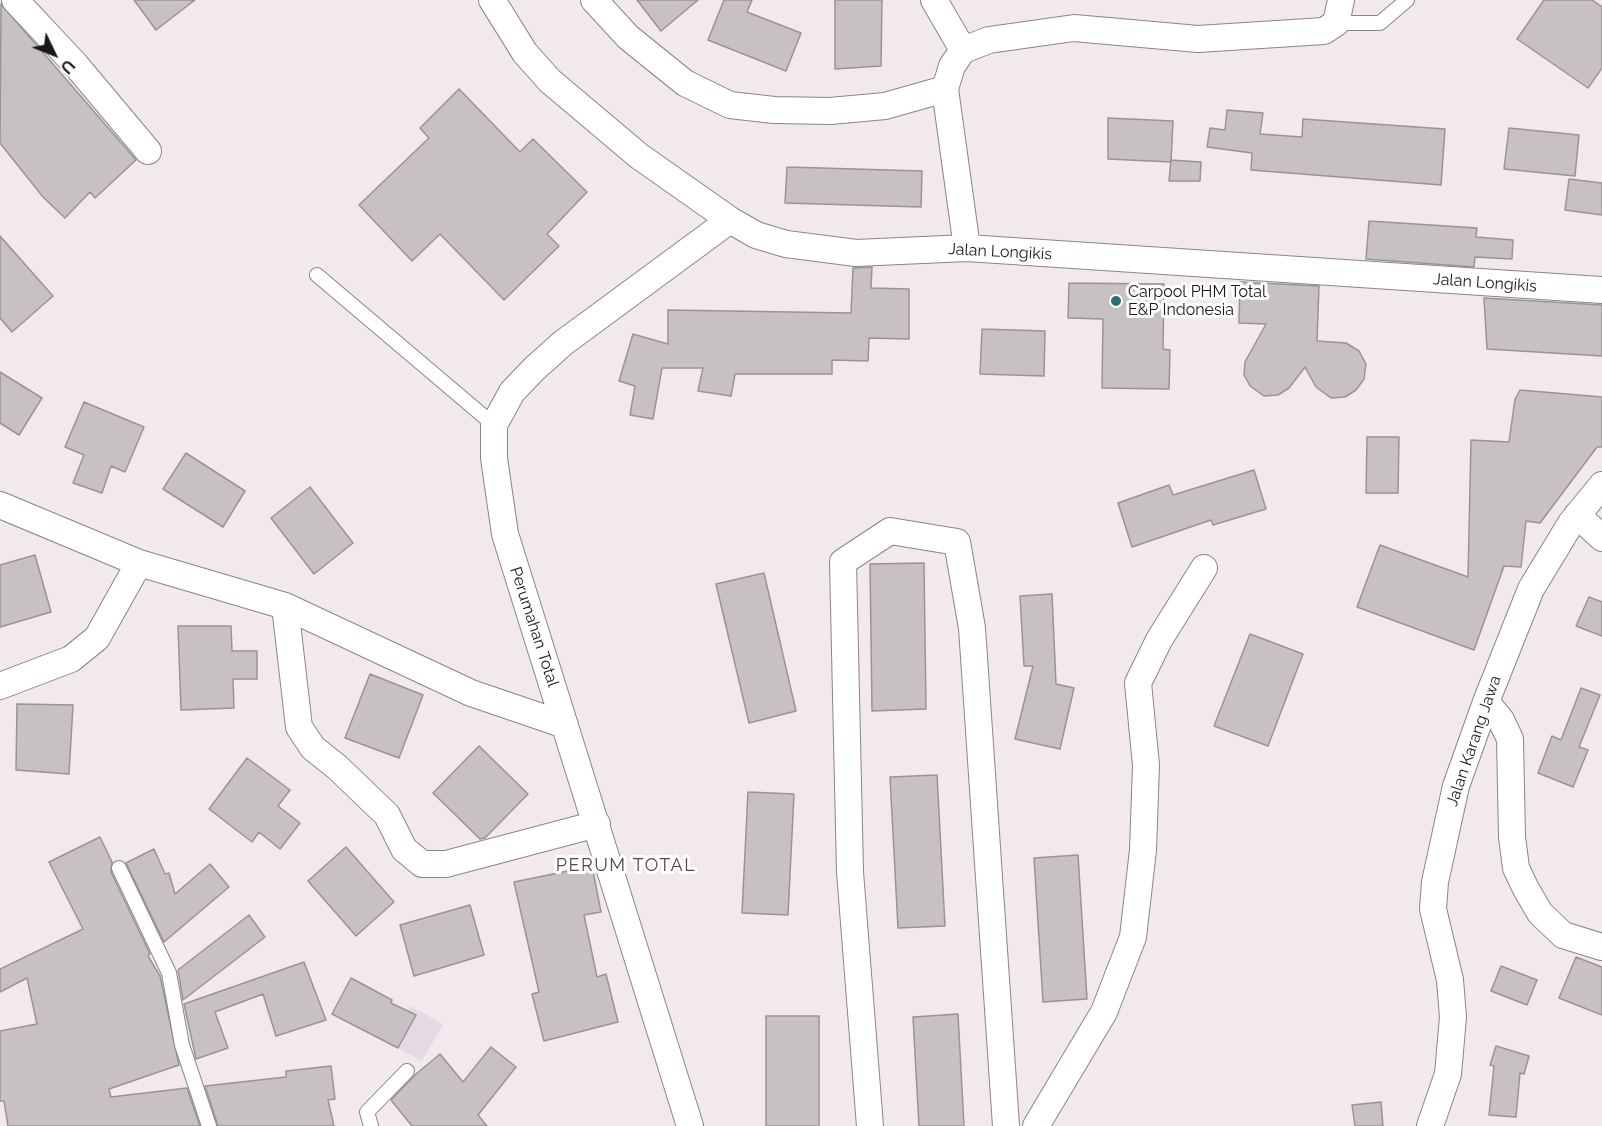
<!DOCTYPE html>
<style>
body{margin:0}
#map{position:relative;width:1602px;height:1126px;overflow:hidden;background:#f1e9ee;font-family:Raleway,sans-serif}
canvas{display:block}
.north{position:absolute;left:24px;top:24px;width:60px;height:60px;-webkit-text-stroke:4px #fff;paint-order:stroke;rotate:133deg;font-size:16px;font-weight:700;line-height:24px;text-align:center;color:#1a1819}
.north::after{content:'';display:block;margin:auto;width:21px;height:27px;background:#1a1819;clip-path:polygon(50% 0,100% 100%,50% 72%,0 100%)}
</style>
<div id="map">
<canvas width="1602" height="1126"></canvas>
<div class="north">U</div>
</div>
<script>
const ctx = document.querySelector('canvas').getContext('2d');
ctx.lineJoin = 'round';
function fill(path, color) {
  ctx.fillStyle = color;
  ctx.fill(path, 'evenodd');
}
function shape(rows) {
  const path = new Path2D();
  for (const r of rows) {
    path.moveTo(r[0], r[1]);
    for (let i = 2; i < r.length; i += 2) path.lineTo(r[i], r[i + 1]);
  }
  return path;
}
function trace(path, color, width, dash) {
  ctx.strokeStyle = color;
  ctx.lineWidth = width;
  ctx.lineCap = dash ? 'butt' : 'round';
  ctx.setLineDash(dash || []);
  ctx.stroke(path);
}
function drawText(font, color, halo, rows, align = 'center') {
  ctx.font = font + ' Raleway,sans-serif';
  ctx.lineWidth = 6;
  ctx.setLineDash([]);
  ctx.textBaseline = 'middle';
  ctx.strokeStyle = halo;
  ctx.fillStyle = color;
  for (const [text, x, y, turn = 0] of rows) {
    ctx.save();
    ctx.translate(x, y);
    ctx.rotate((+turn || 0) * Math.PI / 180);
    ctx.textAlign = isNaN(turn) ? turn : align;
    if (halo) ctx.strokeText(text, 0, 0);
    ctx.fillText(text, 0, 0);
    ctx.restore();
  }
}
fill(shape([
 [410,1006,443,1024,422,1061,389,1043]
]), '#e7d9e2');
const building = shape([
 [134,0,195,0,156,30,134,0],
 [637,0,698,0,661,31,637,0],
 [724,0,752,0,747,12,801,33,786,71,708,40,724,0],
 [835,0,882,0,881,66,835,69,835,0],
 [1544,0,1592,0,1602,7,1602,68,1588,88,1517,39,1544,0],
 [1,4,136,160,95,198,90,192,65,218,43,197,0,143,1,4],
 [459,89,520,152,533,139,587,192,547,234,559,246,504,300,440,234,412,261,359,205,429,138,420,128,459,89],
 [1227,110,1263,113,1260,134,1302,137,1303,119,1445,129,1441,185,1251,170,1252,153,1207,147,1210,128,1225,130,1227,110],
 [1108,118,1173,121,1171,162,1108,159,1108,118],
 [1509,128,1579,135,1575,176,1504,169,1509,128],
 [1171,160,1201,162,1200,181,1169,181,1171,160],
 [787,167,922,171,921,207,785,203,787,167],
 [1569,179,1602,183,1602,215,1565,210,1569,179],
 [1369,221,1477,228,1476,237,1513,240,1512,259,1475,257,1474,267,1366,259,1369,221],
 [0,236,53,296,12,332,0,318,0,236],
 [872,267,871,288,909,289,909,339,869,338,868,361,832,360,832,374,735,374,731,396,698,391,703,368,662,368,653,419,630,415,635,386,619,381,633,334,668,344,668,310,851,313,853,268,872,267],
 [1240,282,1319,286,1317,341,1346,343,1359,351,1366,364,1364,379,1356,390,1345,397,1331,398,1316,387,1305,367,1289,388,1278,395,1264,396,1250,386,1244,375,1245,362,1266,324,1239,323,1240,282],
 [1069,283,1164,284,1163,349,1170,350,1169,389,1102,388,1103,319,1068,318,1069,283],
 [1484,298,1602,305,1602,356,1487,349,1484,298],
 [982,329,1045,331,1044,376,980,374,982,329],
 [0,372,42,398,19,435,0,423,0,372],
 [1520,390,1602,397,1602,447,1597,447,1540,523,1526,521,1521,567,1504,566,1474,650,1357,607,1380,545,1468,577,1471,440,1509,442,1515,399,1520,390],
 [84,402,144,427,125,472,111,466,102,493,73,483,84,455,65,447,84,402],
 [1367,437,1399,437,1398,493,1366,493,1367,437],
 [186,453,245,491,223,527,163,489,186,453],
 [1254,470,1266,509,1213,525,1211,520,1132,547,1118,503,1169,485,1173,495,1254,470],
 [310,487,353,543,314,574,271,518,310,487],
 [35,555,51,612,0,627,0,565,35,555],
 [924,563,926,709,872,711,870,564,924,563],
 [764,573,796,711,749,723,716,584,764,573],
 [1052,594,1056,684,1074,688,1060,749,1015,739,1033,666,1024,666,1020,596,1052,594],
 [1589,597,1602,602,1602,636,1576,626,1589,597],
 [178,626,231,626,232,651,257,651,257,679,233,679,234,708,181,710,178,626],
 [1250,634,1303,654,1268,746,1214,726,1250,634],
 [370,674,423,695,399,758,345,738,370,674],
 [1581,688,1600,695,1579,747,1588,750,1573,787,1538,773,1552,736,1561,740,1581,688],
 [17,704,73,705,69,774,16,770,17,704],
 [479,746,528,794,485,838,480,839,433,793,479,746],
 [247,758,290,790,278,806,300,823,280,849,259,832,252,842,209,809,247,758],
 [937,775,945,926,898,928,890,777,937,775],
 [748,792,794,794,788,915,742,913,748,792],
 [100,837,112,862,111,872,150,954,148,956,160,976,179,1065,109,1089,111,1097,187,1088,200,1126,8,1126,4,1101,0,1101,0,1031,37,1024,27,978,0,992,0,969,83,929,49,862,100,837],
 [346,847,394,902,356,936,308,881,346,847],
 [154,849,165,874,169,873,175,894,210,864,229,887,164,942,126,863,154,849],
 [1078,855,1087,999,1043,1002,1034,858,1078,855],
 [592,866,601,912,584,915,597,977,606,974,618,1022,544,1041,532,994,539,992,514,882,592,866],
 [470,905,484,955,414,976,400,925,470,905],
 [249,915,265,937,183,1000,178,970,249,915],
 [1576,957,1602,967,1602,1015,1559,998,1576,957],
 [304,962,326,1020,276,1036,263,994,215,1012,228,1048,196,1059,184,1004,304,962],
 [1501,966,1537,980,1527,1005,1491,991,1501,966],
 [351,978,392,1000,391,1003,416,1015,398,1048,332,1014,351,978],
 [958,1014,964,1126,919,1126,913,1017,958,1014],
 [766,1016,819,1016,819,1126,766,1126,766,1016],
 [1496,1046,1529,1056,1524,1074,1520,1073,1516,1117,1489,1115,1494,1066,1490,1065,1496,1046],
 [491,1047,516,1067,478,1115,487,1126,412,1126,391,1100,416,1074,440,1054,463,1082,491,1047],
 [331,1066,335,1099,328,1100,334,1126,218,1126,205,1086,286,1077,286,1071,331,1066],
 [1381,1102,1383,1126,1355,1126,1352,1105,1381,1102]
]);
fill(building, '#c7c0c4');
trace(building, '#9a9398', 1.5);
const lane = shape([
 [1336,23,1380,23,1407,0],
 [317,275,494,425],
 [119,868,169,973,182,1045,209,1126],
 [371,1126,367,1112,407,1071]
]);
const street = shape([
 [15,0,75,64,148,151],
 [492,0,525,53,550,81,639,156,730,220,756,235,786,244,856,253,967,248,1602,290],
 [594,0,628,37,685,83,730,105,774,110,830,111,885,106,945,89],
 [934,0,963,50],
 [967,248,945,89,952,66,963,50,989,40,1074,28,1198,39,1324,31,1336,23,1341,0],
 [0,505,139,563,285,606,471,693,565,725],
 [1577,515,1602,538],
 [285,606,299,727,313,748,337,767,387,815,404,849,422,864,446,864,597,824],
 [0,686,71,659,97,638,139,563],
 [1486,702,1501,720,1510,739,1512,837,1516,868,1526,889,1540,913,1563,935,1602,947],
 [690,1126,505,534,494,458,494,425,512,392,534,369,563,343,730,220],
 [870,1126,850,872,843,562,890,531,957,542,972,628,1006,1126],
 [1036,1126,1104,1012,1133,937,1143,850,1146,765,1138,683,1159,640,1204,568],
 [1430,1126,1448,1074,1453,1017,1450,980,1433,909,1435,882,1456,786,1486,702,1531,589,1571,523,1602,485]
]);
trace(lane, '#8b8489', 16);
trace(street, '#8b8489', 28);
trace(lane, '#fff', 14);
trace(street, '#fff', 26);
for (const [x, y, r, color] of [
 [1116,301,6,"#28716c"]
]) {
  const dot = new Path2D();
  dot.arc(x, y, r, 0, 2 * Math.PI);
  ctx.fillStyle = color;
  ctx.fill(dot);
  trace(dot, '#fff', 2);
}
drawText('16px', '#1a1819', '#fff', [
 ["Jalan Longikis",1000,252,3],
 ["Jalan Longikis",1485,283,4],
 ["Perumahan Total",534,627,72],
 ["Jalan Karang Jawa",1474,741,-71]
]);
drawText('16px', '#1a1819', '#fff', [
 ["Carpool PHM Total",1128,292],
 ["E&P Indonesia",1128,310]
], 'left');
ctx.letterSpacing = '1.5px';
drawText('18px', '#514b4f', '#fff', [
 ["PERUM TOTAL",626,866]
]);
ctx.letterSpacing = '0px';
</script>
